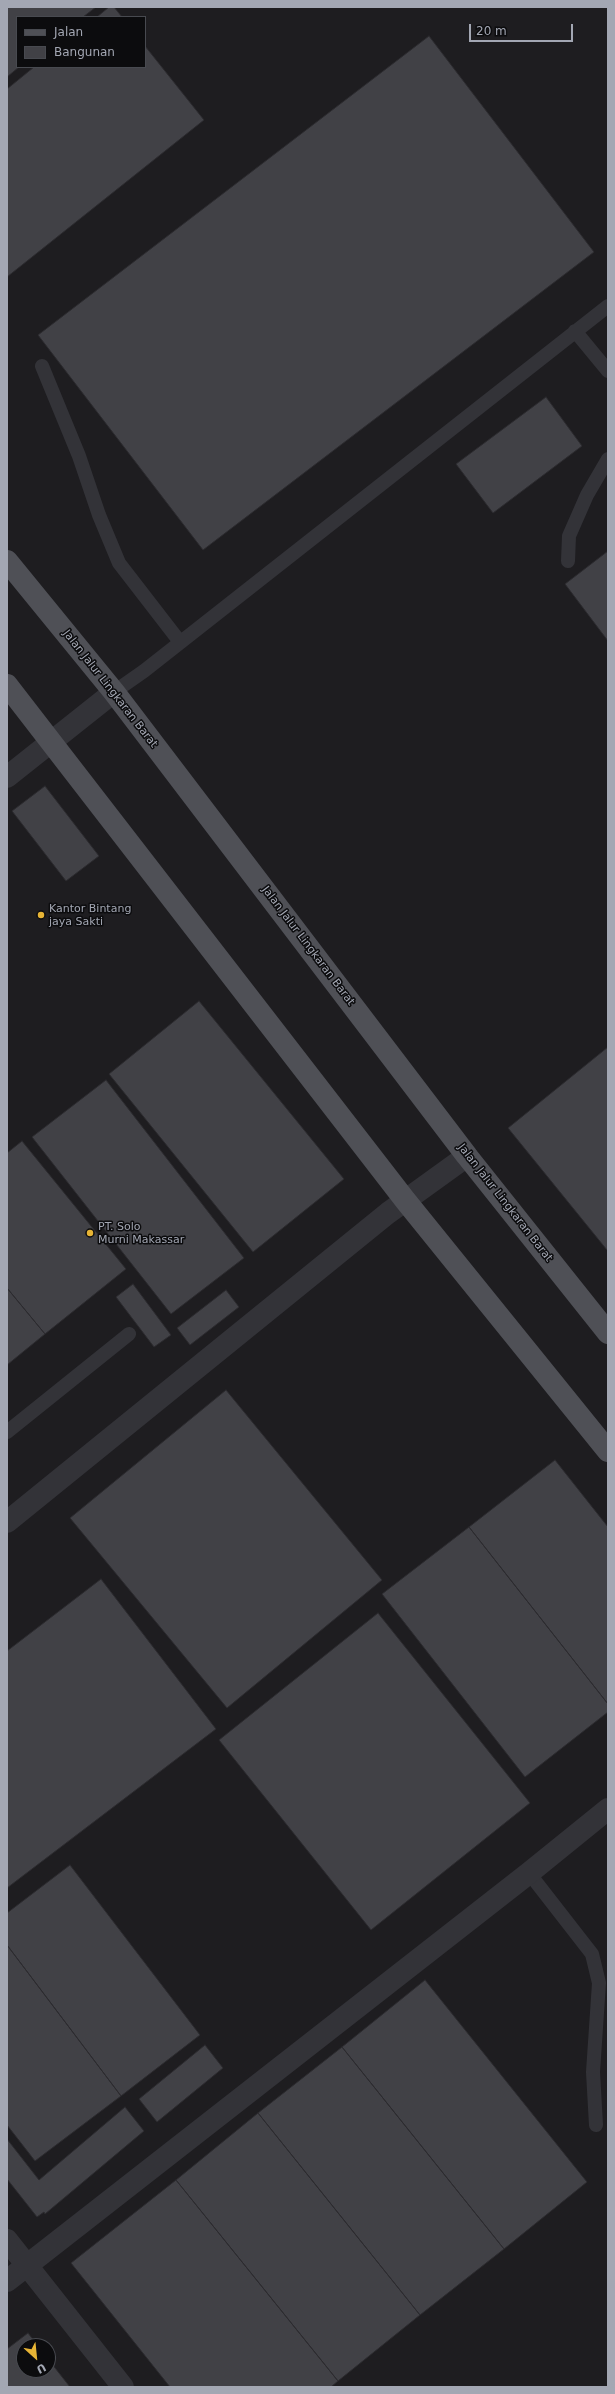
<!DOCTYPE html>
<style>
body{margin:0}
#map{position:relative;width:615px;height:2394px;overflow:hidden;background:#111113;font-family:"DejaVu Sans",sans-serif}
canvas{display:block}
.frame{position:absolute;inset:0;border:8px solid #a3a7b3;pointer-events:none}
.legend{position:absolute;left:16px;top:16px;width:130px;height:52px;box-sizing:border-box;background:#0c0c0e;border:1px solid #484a50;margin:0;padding:5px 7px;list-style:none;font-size:12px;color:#a3a7b3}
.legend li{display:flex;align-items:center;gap:8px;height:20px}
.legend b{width:20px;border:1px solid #484a50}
.north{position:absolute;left:16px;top:2338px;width:40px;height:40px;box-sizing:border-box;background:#0c0c0e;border:1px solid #484a50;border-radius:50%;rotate:153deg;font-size:11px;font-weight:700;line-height:16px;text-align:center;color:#a3a7b3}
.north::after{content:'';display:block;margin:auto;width:14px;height:18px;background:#e7b435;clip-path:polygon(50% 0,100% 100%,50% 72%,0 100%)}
.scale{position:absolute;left:469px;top:24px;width:104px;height:18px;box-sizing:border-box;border:2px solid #a3a7b3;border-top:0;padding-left:5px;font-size:12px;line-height:14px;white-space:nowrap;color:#a3a7b3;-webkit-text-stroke:3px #0c0c0e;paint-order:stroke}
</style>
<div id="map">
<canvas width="615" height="2394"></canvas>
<div class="frame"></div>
<ul class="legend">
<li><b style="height:5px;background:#4f5056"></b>Jalan</li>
<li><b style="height:11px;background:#414146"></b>Bangunan</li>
</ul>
<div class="north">U</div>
<div class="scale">20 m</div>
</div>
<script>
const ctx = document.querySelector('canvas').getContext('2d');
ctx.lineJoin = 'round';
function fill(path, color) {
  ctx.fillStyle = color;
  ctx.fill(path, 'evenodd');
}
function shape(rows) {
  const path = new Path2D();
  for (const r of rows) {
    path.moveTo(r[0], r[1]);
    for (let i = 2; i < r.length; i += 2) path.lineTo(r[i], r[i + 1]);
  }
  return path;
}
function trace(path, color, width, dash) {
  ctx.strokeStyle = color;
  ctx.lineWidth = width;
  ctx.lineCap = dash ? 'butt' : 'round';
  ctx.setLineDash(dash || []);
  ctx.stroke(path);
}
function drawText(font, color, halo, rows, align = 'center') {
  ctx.font = font + ' "DejaVu Sans",sans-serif';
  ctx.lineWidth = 3;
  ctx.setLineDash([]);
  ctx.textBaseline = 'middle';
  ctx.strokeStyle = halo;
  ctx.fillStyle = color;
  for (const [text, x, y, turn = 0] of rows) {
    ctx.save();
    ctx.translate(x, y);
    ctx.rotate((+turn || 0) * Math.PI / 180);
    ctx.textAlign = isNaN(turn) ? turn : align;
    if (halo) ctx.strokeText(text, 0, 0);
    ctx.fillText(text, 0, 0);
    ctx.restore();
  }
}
fill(shape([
 [7,7,608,7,608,2387,7,2387],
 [17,17,145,17,145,67,17,67],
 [24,2346,48,2346,48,2370,24,2370]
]), '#1e1d20');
const building = shape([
 [7,7,96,7,83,17,17,17,17,67,19,67,7,77,7,7],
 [109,7,114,7,122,17,97,17,109,7],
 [429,36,594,252,203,550,38,335,429,36],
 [145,46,204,120,7,277,7,89,34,67,145,67,145,46],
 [546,397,582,446,493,513,456,464,546,397],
 [608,551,608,641,565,584,608,551],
 [45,786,99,856,66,881,12,811,45,786],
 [199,1001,344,1179,253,1252,109,1074,199,1001],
 [608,1047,608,1249,607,1250,508,1128,608,1047],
 [106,1080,244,1258,171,1314,32,1137,106,1080],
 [22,1141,126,1269,45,1334,7,1288,7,1153,22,1141],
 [133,1284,171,1335,154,1347,116,1297,133,1284],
 [7,1288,45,1334,7,1365,7,1288],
 [226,1290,239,1307,190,1345,177,1328,226,1290],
 [226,1390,382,1580,227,1708,70,1518,226,1390],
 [555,1460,608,1527,608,1704,469,1527,555,1460],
 [469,1527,608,1704,608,1712,525,1777,382,1594,469,1527],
 [101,1579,216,1729,7,1888,7,1651,101,1579],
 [378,1613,530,1803,371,1930,219,1740,378,1613],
 [70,1865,200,2035,121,2096,7,1945,7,1913,70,1865],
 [7,1945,121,2096,35,2161,7,2125,7,1945],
 [425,1980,587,2182,504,2249,342,2047,425,1980],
 [205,2045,223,2068,157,2122,139,2099,205,2045],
 [342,2047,504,2249,420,2315,258,2113,342,2047],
 [125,2107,144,2131,45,2214,44,2212,37,2217,7,2179,7,2139,39,2180,125,2107],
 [258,2113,420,2315,338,2381,176,2180,258,2113],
 [176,2180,338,2381,331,2387,170,2387,71,2263,176,2180],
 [28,2333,38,2346,24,2346,24,2370,48,2370,48,2359,70,2387,7,2387,7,2349,28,2333]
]);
fill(building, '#414146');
trace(building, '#2c2b2f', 1);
trace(shape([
 [575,331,608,371],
 [42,366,79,456,99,515,119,563,180,642],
 [568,561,569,536,587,495,608,459],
 [114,692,144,671,608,306],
 [7,1432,129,1334],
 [529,1873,592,1954,599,1983,593,2072,596,2125]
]), '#333338', 14);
trace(shape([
 [7,777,114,692],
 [7,1522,388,1213,467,1156],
 [7,2240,123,2387],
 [7,2281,529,1873,608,1809]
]), '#333338', 22);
trace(shape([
 [7,561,114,692,467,1156,608,1333],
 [7,685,405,1200,608,1451]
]), '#4f5056', 22);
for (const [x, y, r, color] of [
 [41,915,4,"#e7b435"],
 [90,1233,4,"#e7b435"]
]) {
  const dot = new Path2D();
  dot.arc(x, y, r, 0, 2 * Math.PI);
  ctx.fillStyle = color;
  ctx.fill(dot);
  trace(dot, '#0c0c0e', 1.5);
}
drawText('11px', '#a3a7b3', '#0c0c0e', [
 ["Jalan Jalur Lingkaran Barat",110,689,52],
 ["Jalan Jalur Lingkaran Barat",308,946,53],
 ["Jalan Jalur Lingkaran Barat",505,1203,52]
]);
drawText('11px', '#a3a7b3', '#0c0c0e', [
 ["Kantor Bintang",49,909],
 ["jaya Sakti",49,922],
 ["PT. Solo",98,1227],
 ["Murni Makassar",98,1240]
], 'left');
</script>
